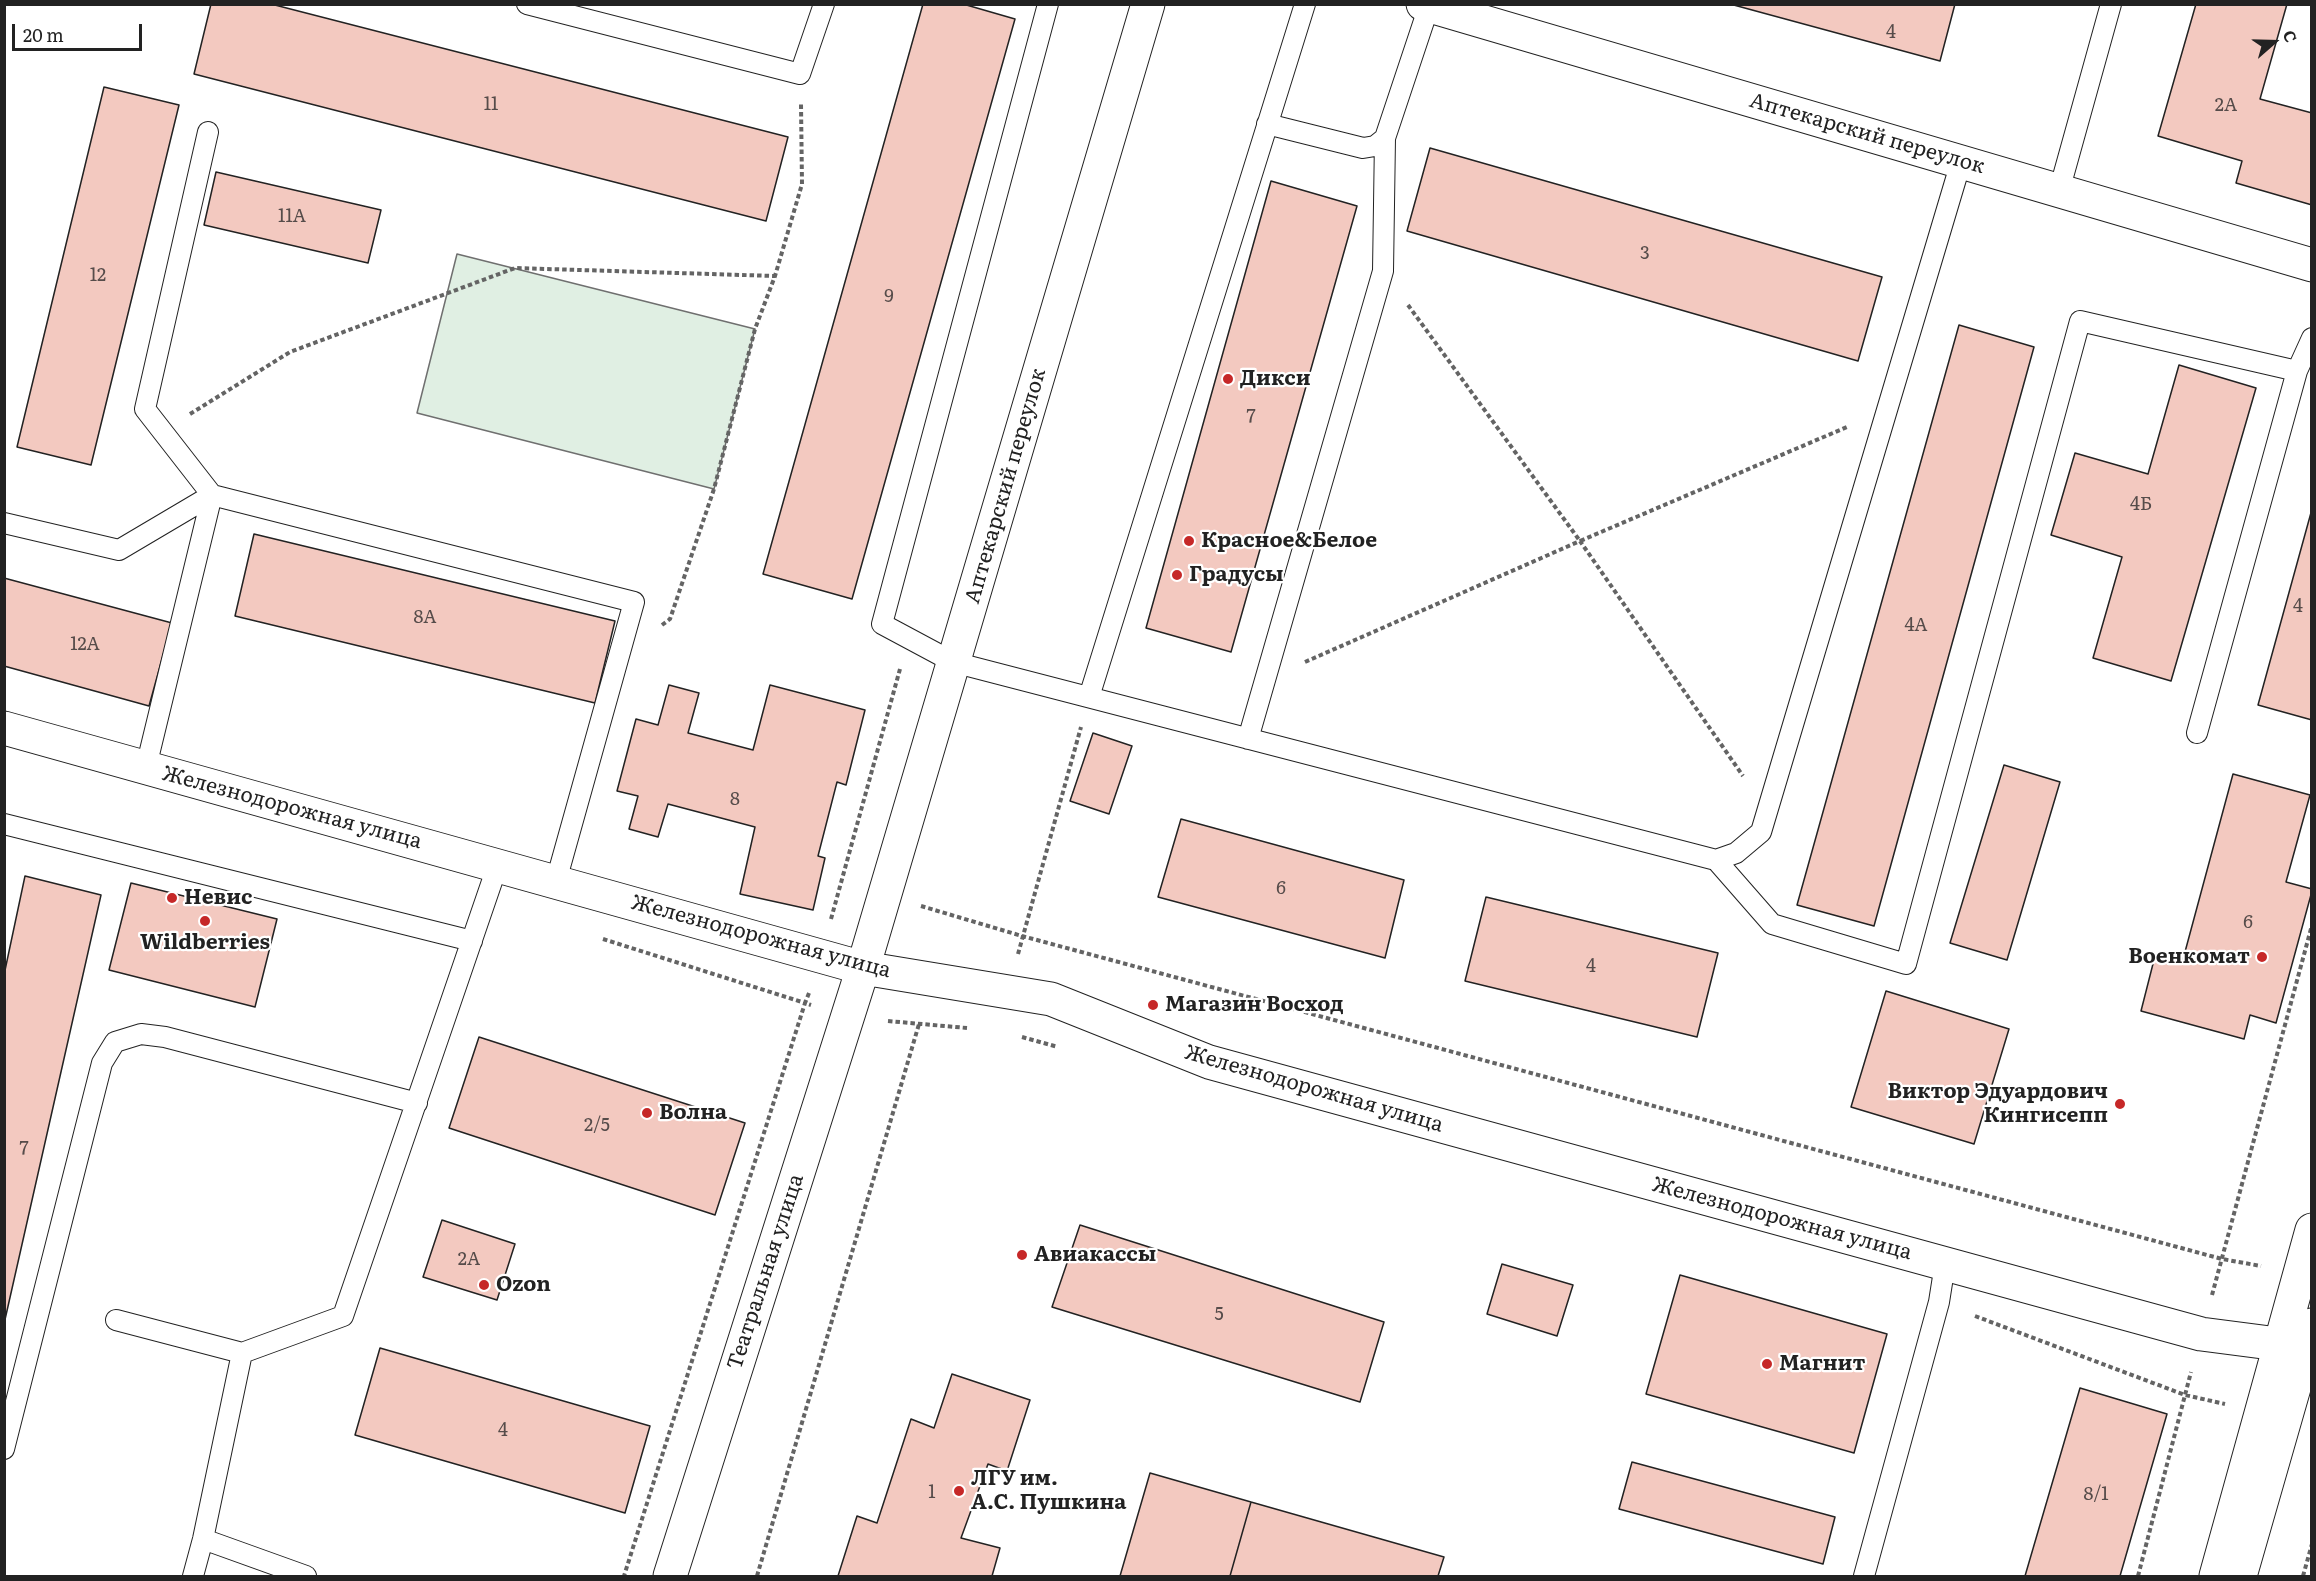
<!DOCTYPE html>
<meta charset="utf-8">
<style>
body{margin:0}
#map{position:relative;width:2316px;height:1581px;overflow:hidden;background:#fff;font-family:Literata,serif}
canvas{display:block}
.frame{position:absolute;inset:0;border:6px solid #222;pointer-events:none}
.north{position:absolute;left:2244px;top:12px;width:60px;height:60px;-webkit-text-stroke:4px #fff;paint-order:stroke;rotate:70deg;font-size:16px;font-weight:700;line-height:24px;text-align:center;color:#222}
.north::after{content:'';display:block;margin:auto;width:21px;height:27px;background:#222;clip-path:polygon(50% 0,100% 100%,50% 72%,0 100%)}
.scale{position:absolute;left:12px;top:24px;width:130px;height:27px;box-sizing:border-box;border:3px solid #222;border-top:0;padding-left:8px;font-size:18px;line-height:21px;white-space:nowrap;color:#222;-webkit-text-stroke:4px #fff;paint-order:stroke}
</style>
<div id="map">
<canvas width="2316" height="1581"></canvas>
<div class="frame"></div>
<div class="north">С</div>
<div class="scale">20 m</div>
</div>
<script>
const ctx = document.querySelector('canvas').getContext('2d');
ctx.lineJoin = 'round';
function fill(path, color) {
  ctx.fillStyle = color;
  ctx.fill(path, 'evenodd');
}
function shape(rows) {
  const path = new Path2D();
  for (const r of rows) {
    path.moveTo(r[0], r[1]);
    for (let i = 2; i < r.length; i += 2) path.lineTo(r[i], r[i + 1]);
  }
  return path;
}
function trace(path, color, width, dash) {
  ctx.strokeStyle = color;
  ctx.lineWidth = width;
  ctx.lineCap = dash ? 'butt' : 'round';
  ctx.setLineDash(dash || []);
  ctx.stroke(path);
}
function drawText(font, color, halo, rows, align = 'center') {
  ctx.font = font + ' Literata,serif';
  ctx.lineWidth = 4.5;
  ctx.setLineDash([]);
  ctx.textBaseline = 'middle';
  ctx.strokeStyle = halo;
  ctx.fillStyle = color;
  for (const [text, x, y, turn = 0] of rows) {
    ctx.save();
    ctx.translate(x, y);
    ctx.rotate((+turn || 0) * Math.PI / 180);
    ctx.textAlign = isNaN(turn) ? turn : align;
    if (halo) ctx.strokeText(text, 0, 0);
    ctx.fillText(text, 0, 0);
    ctx.restore();
  }
}
const green = shape([
 [457,254,755,329,714,489,417,413,457,254]
]);
fill(green, '#e0efe3');
trace(green, '#6f6f6f', 1.5);
const building = shape([
 [211,4,271,4,788,137,766,221,194,74,211,4],
 [923,4,963,4,1015,19,852,599,763,574,923,4],
 [1730,4,1955,4,1940,61,1730,4],
 [2196,4,2287,4,2260,99,2312,113,2312,205,2236,183,2242,161,2158,136,2196,4],
 [104,87,179,105,91,465,17,447,104,87],
 [1430,148,1882,277,1858,361,1407,231,1430,148],
 [216,172,381,210,368,263,204,225,216,172],
 [1271,181,1357,206,1231,652,1146,628,1271,181],
 [1959,325,2034,347,1874,926,1797,905,1959,325],
 [2179,365,2256,388,2171,681,2093,658,2122,557,2051,535,2075,453,2148,474,2179,365],
 [2312,509,2312,720,2258,705,2312,509],
 [254,534,615,621,595,703,235,616,254,534],
 [4,578,172,623,149,706,4,666,4,578],
 [669,685,699,693,688,733,753,750,770,685,865,710,846,785,837,782,818,856,825,858,813,910,740,894,755,827,668,804,658,837,629,829,638,796,617,791,636,719,658,725,669,685],
 [1093,733,1132,746,1109,814,1070,801,1093,733],
 [2004,765,2060,782,2007,960,1950,943,2004,765],
 [2233,774,2310,795,2286,882,2312,889,2312,891,2276,1023,2250,1015,2244,1039,2141,1011,2155,956,2182,963,2233,774],
 [1181,819,1404,880,1385,958,1158,897,1181,819],
 [25,876,101,895,4,1324,4,975,25,876],
 [131,883,277,919,255,1007,109,970,131,883],
 [1486,897,1718,953,1697,1037,1465,981,1486,897],
 [1886,991,2009,1029,1974,1144,1851,1107,1886,991],
 [479,1037,745,1123,715,1215,449,1128,479,1037],
 [442,1220,515,1244,497,1300,423,1277,442,1220],
 [1080,1225,1384,1322,1360,1402,1052,1307,1080,1225],
 [1502,1264,1573,1285,1557,1336,1487,1314,1502,1264],
 [1680,1275,1887,1334,1854,1453,1646,1394,1680,1275],
 [380,1348,650,1426,625,1513,355,1435,380,1348],
 [952,1374,1030,1400,1007,1471,988,1464,961,1538,1000,1548,992,1576,838,1576,857,1516,877,1523,911,1419,934,1428,952,1374],
 [2080,1388,2167,1414,2120,1576,2025,1576,2080,1388],
 [1632,1462,1835,1517,1823,1564,1619,1509,1632,1462],
 [1150,1473,1251,1502,1230,1576,1120,1576,1150,1473],
 [1251,1502,1444,1557,1438,1576,1230,1576,1251,1502]
]);
fill(building, '#f3c9c0');
trace(building, '#222', 1.5);
const lane = shape([
 [527,4,800,74,824,4],
 [1048,4,882,624,953,662,1716,860,1736,853,1761,832,1961,162],
 [1267,124,1363,148,1375,146,1385,138],
 [208,132,145,409,212,495,634,602,556,881],
 [2059,191,2111,4],
 [4,523,119,550,212,495],
 [1089,697,1305,4],
 [2197,733,2297,371,2312,338],
 [1248,739,1383,271,1385,138,1429,6],
 [146,767,212,495],
 [4,824,472,941],
 [1716,860,1772,924,1906,964,2080,321,2297,371],
 [116,1320,242,1353],
 [4,1449,102,1063,115,1042,141,1034,165,1037,417,1103],
 [203,1539,306,1576],
 [193,1576,203,1539,242,1353,343,1316,498,864],
 [1864,1576,1939,1302,1945,1264]
]);
const street = shape([
 [1423,4,2312,265],
 [4,728,863,968,1051,999,1209,1062,2201,1334,2309,1348],
 [670,1576,863,968,1148,4]
]);
const secondary = shape([
 [2216,1576,2312,1230],
 [2240,1576,2312,1325]
]);
trace(lane, '#222', 22);
trace(street, '#222', 35);
trace(secondary, '#222', 35);
trace(shape([
 [1408,305,1580,541,1847,427],
 [190,414,290,352,515,268,775,276],
 [662,625,670,619,714,489,755,329,775,276,802,184,801,104],
 [1305,662,1580,541,1743,776],
 [921,906,1022,936,2222,1259,2261,1266],
 [831,919,900,669],
 [603,939,805,1003,624,1576],
 [1018,954,1081,727],
 [809,993,805,1003,811,1005],
 [888,1021,967,1028],
 [1022,1037,1058,1047],
 [2212,1295,2312,925],
 [1975,1316,2185,1395,2225,1404],
 [757,1576,919,1024],
 [2138,1576,2191,1372],
 [2303,1576,2312,1544]
]), '#646464', 4, [4.5, 3]);
trace(lane, '#fff', 20);
trace(street, '#fff', 33);
trace(secondary, '#fff', 33);
for (const [x, y, r, color] of [
 [1228,379,6,"#c62828"],
 [1189,541,6,"#c62828"],
 [1177,575,6,"#c62828"],
 [172,898,6,"#c62828"],
 [205,921,6,"#c62828"],
 [2262,957,6,"#c62828"],
 [1153,1005,6,"#c62828"],
 [2120,1104,6,"#c62828"],
 [647,1113,6,"#c62828"],
 [1022,1255,6,"#c62828"],
 [484,1285,6,"#c62828"],
 [1767,1364,6,"#c62828"],
 [959,1491,6,"#c62828"]
]) {
  const dot = new Path2D();
  dot.arc(x, y, r, 0, 2 * Math.PI);
  ctx.fillStyle = color;
  ctx.fill(dot);
  trace(dot, '#fff', 2);
}
drawText('18px', '#564c4a', null, [
 ["4",1891,33],
 ["11",491,105],
 ["2А",2226,106],
 ["11А",292,217],
 ["3",1645,254],
 ["12",98,276],
 ["9",889,297],
 ["7",1251,417],
 ["4Б",2141,505],
 ["4",2298,607],
 ["8А",425,618],
 ["4А",1916,626],
 ["12А",85,645],
 ["8",735,800],
 ["6",1281,889],
 ["6",2248,923],
 ["4",1591,967],
 ["2/5",597,1126],
 ["7",24,1149],
 ["2А",469,1260],
 ["5",1219,1315],
 ["4",503,1431],
 ["1",932,1493],
 ["8/1",2096,1495]
]);
drawText('21px', '#222', '#fff', [
 ["Аптекарский переулок",1867,134,16],
 ["Аптекарский переулок",1006,486,-74],
 ["Железнодорожная улица",292,808,15],
 ["Железнодорожная улица",761,937,15],
 ["Железнодорожная улица",1314,1089,16],
 ["Железнодорожная улица",1782,1219,15],
 ["Театральная улица",766,1272,-72]
]);
drawText('bold 21px', '#222', '#fff', [
 ["Дикси",1240,379],
 ["Красное&Белое",1201,541],
 ["Градусы",1189,575],
 ["Невис",184,898],
 ["Wildberries",205,943,"center"],
 ["Военкомат",2250,957,"right"],
 ["Магазин Восход",1165,1005],
 ["Виктор Эдуардович",2108,1092,"right"],
 ["Кингисепп",2108,1116,"right"],
 ["Волна",659,1113],
 ["Авиакассы",1034,1255],
 ["Ozon",496,1285],
 ["Магнит",1779,1364],
 ["ЛГУ им.",971,1479],
 ["А.С. Пушкина",971,1503]
], 'left');
</script>
